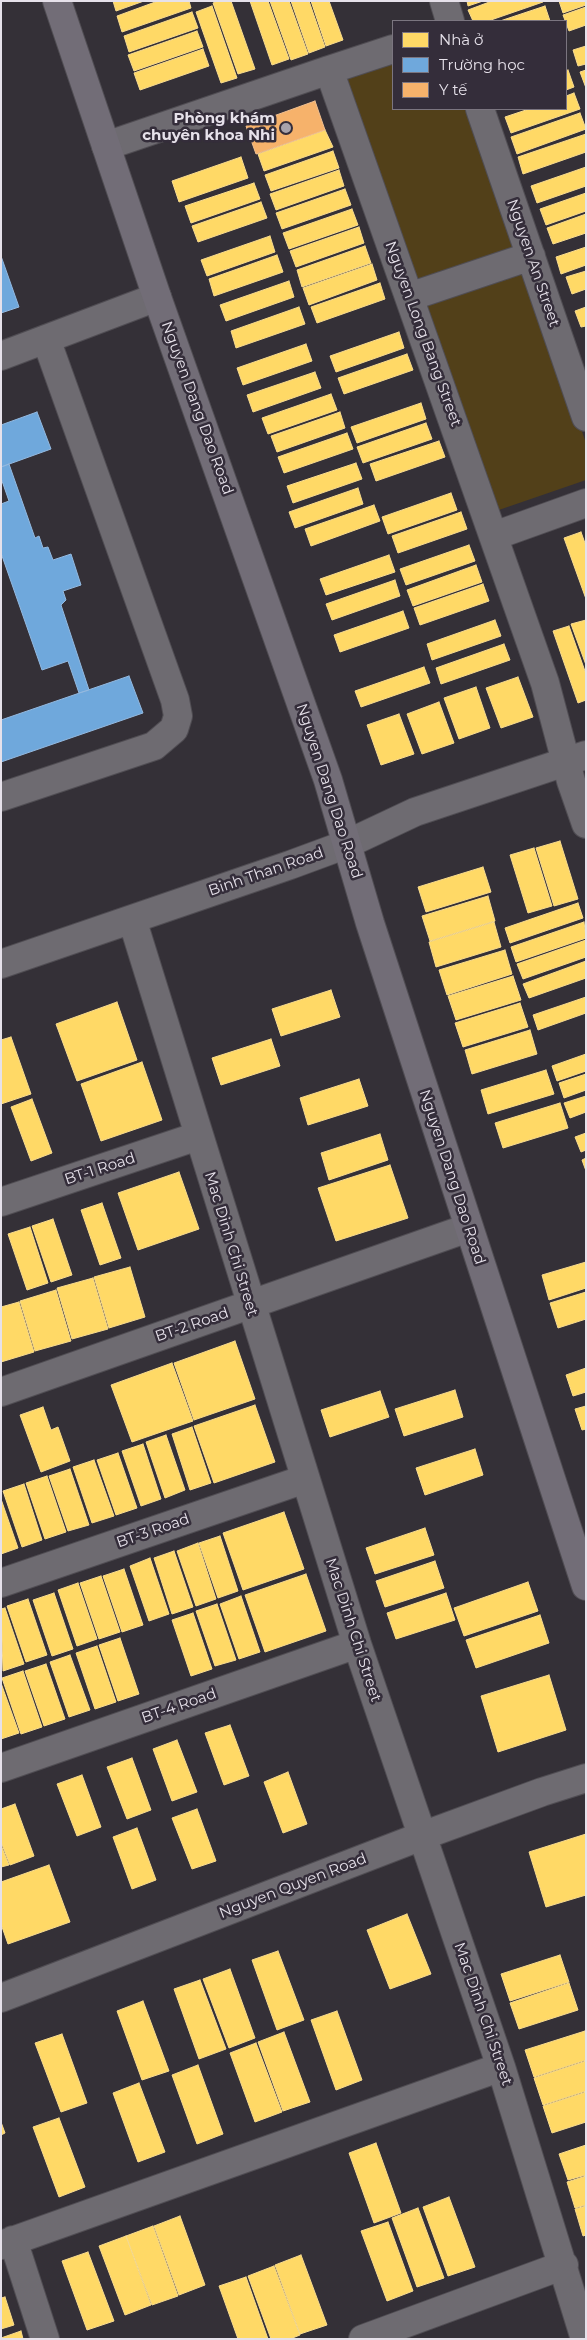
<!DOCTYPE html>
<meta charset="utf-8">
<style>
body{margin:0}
#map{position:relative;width:587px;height:2340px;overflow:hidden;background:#343037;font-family:Montserrat,sans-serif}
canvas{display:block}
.frame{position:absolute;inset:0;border:2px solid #e6e1ea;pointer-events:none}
.legend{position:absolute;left:392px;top:20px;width:175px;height:90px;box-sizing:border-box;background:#342d3a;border:1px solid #7b7580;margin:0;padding:6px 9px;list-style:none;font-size:15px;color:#e6e1ea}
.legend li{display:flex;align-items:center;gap:10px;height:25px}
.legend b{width:25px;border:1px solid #7b7580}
</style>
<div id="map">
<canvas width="587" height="2340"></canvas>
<div class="frame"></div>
<ul class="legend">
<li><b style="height:14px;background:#ffd966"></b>Nhà ở</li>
<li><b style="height:14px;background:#6fa8dc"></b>Trường học</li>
<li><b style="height:14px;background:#f6b26b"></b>Y tế</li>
</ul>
</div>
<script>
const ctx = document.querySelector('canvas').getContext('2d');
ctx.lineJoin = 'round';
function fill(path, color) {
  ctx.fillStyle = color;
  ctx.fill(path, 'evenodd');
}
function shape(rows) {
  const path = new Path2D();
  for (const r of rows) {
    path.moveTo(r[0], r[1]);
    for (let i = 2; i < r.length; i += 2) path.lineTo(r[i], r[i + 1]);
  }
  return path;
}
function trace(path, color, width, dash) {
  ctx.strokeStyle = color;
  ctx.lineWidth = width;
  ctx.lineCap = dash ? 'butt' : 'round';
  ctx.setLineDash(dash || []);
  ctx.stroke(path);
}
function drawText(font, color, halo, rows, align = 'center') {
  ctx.font = font + ' Montserrat,sans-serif';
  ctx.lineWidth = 5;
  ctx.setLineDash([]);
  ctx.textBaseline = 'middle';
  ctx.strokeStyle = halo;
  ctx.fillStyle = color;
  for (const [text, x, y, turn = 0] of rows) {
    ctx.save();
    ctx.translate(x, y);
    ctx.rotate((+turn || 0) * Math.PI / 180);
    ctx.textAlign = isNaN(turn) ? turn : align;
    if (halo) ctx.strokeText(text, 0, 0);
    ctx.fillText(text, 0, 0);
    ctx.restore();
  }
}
fill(shape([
 [393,61,393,109,468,109,517,247,413,283,341,79],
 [526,272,586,443,586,480,493,512,421,308]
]), '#524019');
const homes = shape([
 [113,1,144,1,116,11,113,1],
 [158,1,189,1,191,8,122,32,117,16,158,1],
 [218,1,231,1,255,69,238,74,213,3,218,1],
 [250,1,268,1,289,59,272,65,250,1],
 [270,1,289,1,308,54,291,60,270,1],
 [291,1,309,1,325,47,309,53,291,1],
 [311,1,329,1,343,40,326,46,311,1],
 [467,1,483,1,468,6,467,1],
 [492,1,543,1,543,2,488,21,473,21,468,10,492,1],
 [559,1,586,1,586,5,563,13,559,1],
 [212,6,237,78,221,83,196,12,212,6],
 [545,6,550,21,500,21,545,6],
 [586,7,586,25,569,31,563,15,586,7],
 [192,12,198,28,129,52,124,36,192,12],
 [197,31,203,47,134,71,128,55,197,31],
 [586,46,586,64,578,66,573,50,586,46],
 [203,49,209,66,140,90,134,73,203,49],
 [568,70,574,87,566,90,566,71,568,70],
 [586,70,586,88,580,72,586,70],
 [574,93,580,109,511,133,505,117,529,109,566,109,566,96,574,93],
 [580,113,586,129,517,154,511,137,580,113],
 [325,130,333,147,264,171,258,154,325,130],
 [586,134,586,152,523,174,518,157,586,134],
 [333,151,339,168,271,191,265,175,333,151],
 [241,157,248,178,179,202,172,181,241,157],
 [586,167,586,186,537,203,531,186,586,167],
 [339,170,344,186,276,210,270,194,339,170],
 [254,183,260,199,191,223,185,206,254,183],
 [345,189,351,205,282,229,276,213,345,189],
 [586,193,586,211,546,225,540,209,586,193],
 [261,202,267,218,198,242,192,226,261,202],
 [352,209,358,225,289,249,283,233,352,209],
 [586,214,586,233,553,244,547,228,586,214],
 [359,227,364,243,296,267,290,251,359,227],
 [270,236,275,252,207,276,201,260,270,236],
 [365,246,371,263,302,287,297,270,365,246],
 [586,247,586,265,561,274,556,257,586,247],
 [277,255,283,272,214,296,209,279,277,255],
 [372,264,377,280,309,305,303,288,372,264],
 [586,271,586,289,572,294,566,277,586,271],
 [289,281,294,297,226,321,220,305,289,281],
 [380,283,385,299,317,323,311,307,380,283],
 [299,307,305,324,236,348,231,331,299,307],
 [586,307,586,326,581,327,575,311,586,307],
 [399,332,404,348,336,372,330,356,399,332],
 [306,344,312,361,243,385,237,368,306,344],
 [407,354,413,370,344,394,338,378,407,354],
 [315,372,321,388,253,412,247,395,315,372],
 [331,394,337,410,268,434,262,418,331,394],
 [421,403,426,419,357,443,351,427,421,403],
 [340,412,345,428,277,452,271,436,340,412],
 [426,423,432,439,363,463,357,447,426,423],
 [347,433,353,449,284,473,278,457,347,433],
 [439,441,445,457,376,481,370,464,439,441],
 [356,463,362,479,293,503,287,486,356,463],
 [358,488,363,504,295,528,289,512,358,488],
 [451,493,457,510,388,534,382,517,451,493],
 [374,505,380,521,311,546,305,529,374,505],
 [461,512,467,529,398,553,392,536,461,512],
 [581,532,586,546,586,599,564,538,581,532],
 [469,545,475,561,406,585,400,569,469,545],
 [389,555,395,572,326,595,320,579,389,555],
 [476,565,482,582,413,606,407,590,476,565],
 [395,580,400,596,332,620,326,604,395,580],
 [483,584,489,601,420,625,414,608,483,584],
 [403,611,409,628,340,652,334,635,403,611],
 [495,620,501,636,432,660,427,644,495,620],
 [586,620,586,665,571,624,586,620],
 [569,626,586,674,586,700,578,703,553,631,569,626],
 [504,644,510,660,441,684,436,668,504,644],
 [424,667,430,683,361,707,355,691,424,667],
 [518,677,533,717,501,728,486,688,518,677],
 [476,687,490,728,459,739,444,698,476,687],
 [439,702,454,743,422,754,407,714,439,702],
 [399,714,414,754,381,765,367,725,399,714],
 [560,841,578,899,554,906,536,848,560,841],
 [534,848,552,906,528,913,510,855,534,848],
 [483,867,491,892,426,912,418,887,483,867],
 [488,896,495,921,430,941,422,916,488,896],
 [578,903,583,918,510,943,505,928,578,903],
 [494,922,501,947,436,967,429,942,494,922],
 [584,922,586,938,516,962,511,947,584,922],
 [586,940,586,957,523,979,517,964,586,940],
 [505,950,512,974,447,995,439,970,505,950],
 [586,961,586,978,529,998,523,984,586,961],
 [513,976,521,1000,456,1020,448,996,513,976],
 [331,990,340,1017,281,1036,272,1009,331,990],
 [586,997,586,1013,538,1030,533,1015,586,997],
 [117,1002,137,1060,77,1081,56,1024,117,1002],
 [520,1003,528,1027,463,1047,455,1023,520,1003],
 [530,1030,537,1054,472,1074,465,1050,530,1030],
 [11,1037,31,1094,1,1104,1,1040,11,1037],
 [271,1039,280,1066,221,1085,212,1058,271,1039],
 [586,1054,586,1071,557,1081,552,1066,586,1054],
 [142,1062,162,1120,101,1141,81,1084,142,1062],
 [546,1070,554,1094,488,1114,481,1090,546,1070],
 [586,1074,586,1090,564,1098,559,1083,586,1074],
 [359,1079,368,1106,308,1125,300,1098,359,1079],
 [586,1096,586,1112,570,1118,564,1103,586,1096],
 [32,1099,52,1153,31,1161,11,1107,32,1099],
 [560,1103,568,1128,503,1148,495,1123,560,1103],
 [586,1133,586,1150,581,1152,575,1137,586,1133],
 [380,1134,388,1160,329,1180,321,1153,380,1134],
 [586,1158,586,1171,582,1160,586,1158],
 [390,1165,408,1218,336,1241,318,1188,390,1165],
 [179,1172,199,1229,138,1250,118,1193,179,1172],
 [102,1203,121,1258,100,1265,81,1210,102,1203],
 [53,1219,72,1275,51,1282,32,1226,53,1219],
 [30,1227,48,1283,27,1290,8,1234,30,1227],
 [586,1262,586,1288,549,1300,542,1275,586,1262],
 [130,1267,145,1317,109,1328,94,1277,130,1267],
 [93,1278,108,1329,72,1339,57,1288,93,1278],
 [56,1290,71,1341,35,1351,20,1301,56,1290],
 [586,1292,586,1319,558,1328,550,1303,586,1292],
 [19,1302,34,1352,1,1362,1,1307,19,1302],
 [235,1341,255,1399,194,1420,174,1363,235,1341],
 [172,1363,193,1421,132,1442,111,1385,172,1363],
 [586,1368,586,1392,573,1396,566,1375,586,1368],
 [455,1390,463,1417,404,1436,395,1409,455,1390],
 [380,1391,389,1417,330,1437,321,1410,380,1391],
 [255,1405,275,1462,214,1483,194,1426,255,1405],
 [586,1406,586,1429,582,1430,575,1409,586,1406],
 [43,1407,51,1430,58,1427,70,1461,41,1472,20,1415,43,1407],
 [192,1427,211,1483,190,1490,172,1434,192,1427],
 [166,1435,185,1490,165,1498,146,1442,166,1435],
 [143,1444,161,1499,141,1506,122,1451,143,1444],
 [475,1449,483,1475,425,1495,416,1468,475,1449],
 [118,1453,137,1508,116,1515,97,1460,118,1453],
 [94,1460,114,1516,92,1523,73,1467,94,1460],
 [70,1469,89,1525,68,1531,49,1476,70,1469],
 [47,1476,66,1532,45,1539,26,1483,47,1476],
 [24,1484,42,1540,22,1547,3,1491,24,1484],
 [1,1499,18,1548,1,1554,1,1499],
 [284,1512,304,1569,243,1590,223,1533,284,1512],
 [425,1528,434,1555,375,1574,366,1548,425,1528],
 [220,1536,238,1591,218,1598,199,1543,220,1536],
 [198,1543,216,1599,196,1606,177,1551,198,1543],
 [174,1551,193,1607,172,1614,154,1558,174,1551],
 [150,1558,169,1614,149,1621,130,1566,150,1558],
 [435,1561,444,1588,385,1607,376,1581,435,1561],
 [124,1569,143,1625,122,1632,103,1576,124,1569],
 [306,1574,326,1631,265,1652,245,1595,306,1574],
 [101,1576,120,1632,99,1639,80,1583,101,1576],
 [528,1582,538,1611,464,1636,454,1608,528,1582],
 [78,1583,97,1639,77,1646,58,1590,78,1583],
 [54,1593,73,1649,52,1656,33,1600,54,1593],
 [446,1593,455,1620,396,1639,387,1613,446,1593],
 [241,1596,260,1652,239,1659,220,1604,241,1596],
 [28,1599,47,1655,26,1662,7,1606,28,1599],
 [217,1604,236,1660,215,1666,196,1611,217,1604],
 [5,1608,24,1664,3,1671,1,1609,5,1608],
 [193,1613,212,1669,191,1676,172,1620,193,1613],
 [540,1615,549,1643,476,1668,466,1640,540,1615],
 [120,1638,139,1694,118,1701,99,1645,120,1638],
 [97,1646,116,1702,95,1709,76,1653,97,1646],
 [70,1655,90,1710,69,1717,50,1662,70,1655],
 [46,1664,65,1719,44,1726,25,1671,46,1664],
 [23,1671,42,1727,21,1734,2,1678,23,1671],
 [549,1675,566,1730,498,1752,481,1696,549,1675],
 [1,1683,19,1733,1,1739,1,1683],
 [230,1725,249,1776,224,1785,205,1733,230,1725],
 [177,1740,197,1792,172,1801,153,1749,177,1740],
 [132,1758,151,1810,127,1819,107,1767,132,1758],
 [288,1772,307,1824,283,1833,264,1782,288,1772],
 [82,1775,101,1827,77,1836,57,1784,82,1775],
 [15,1804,34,1856,10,1865,1,1842,1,1809,15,1804],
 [197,1809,216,1861,192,1869,172,1818,197,1809],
 [137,1828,156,1880,132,1889,113,1837,137,1828],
 [586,1834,586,1895,546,1907,529,1852,586,1834],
 [1,1845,9,1865,1,1867,1,1845],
 [49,1865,70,1922,8,1944,1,1924,1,1882,49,1865],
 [407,1914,431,1974,390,1989,367,1930,407,1914],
 [278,1951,304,2020,277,2030,252,1960,278,1951],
 [560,1955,569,1982,510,2001,501,1974,560,1955],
 [230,1969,255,2038,229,2048,203,1979,230,1969],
 [200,1980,226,2049,199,2059,174,1989,200,1980],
 [569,1983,578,2010,519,2029,510,2003,569,1983],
 [143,2001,169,2071,142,2080,117,2011,143,2001],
 [337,2011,362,2080,336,2090,311,2020,337,2011],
 [585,2031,586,2060,534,2077,525,2050,585,2031],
 [284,2032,310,2102,283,2111,258,2042,284,2032],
 [62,2034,87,2103,61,2112,35,2043,62,2034],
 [256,2043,282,2112,255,2122,230,2053,256,2043],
 [586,2061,586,2091,543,2105,534,2078,586,2061],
 [198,2065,223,2134,197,2144,172,2075,198,2065],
 [139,2083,165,2152,138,2162,113,2093,139,2083],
 [586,2092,586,2122,552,2133,543,2106,586,2092],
 [59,2118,85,2187,59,2197,33,2127,59,2118],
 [1,2122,5,2133,1,2135,1,2122],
 [376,2143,401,2213,374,2223,349,2153,376,2143],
 [586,2145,586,2175,568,2180,559,2154,586,2145],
 [586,2176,586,2205,575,2208,567,2182,586,2176],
 [449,2197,475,2267,448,2276,423,2207,449,2197],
 [586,2206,586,2235,583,2236,575,2209,586,2206],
 [418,2208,444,2278,417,2287,392,2218,418,2208],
 [180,2216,205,2285,179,2295,154,2226,180,2216],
 [388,2222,413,2291,387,2301,361,2231,388,2222],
 [153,2226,178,2296,152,2305,126,2236,153,2226],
 [126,2236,151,2305,125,2315,99,2246,126,2236],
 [88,2252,114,2321,87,2330,62,2261,88,2252],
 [301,2255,327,2325,300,2334,275,2265,301,2255],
 [274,2266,300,2335,290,2339,271,2339,248,2276,274,2266],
 [246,2277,268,2339,238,2339,219,2286,246,2277],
 [5,2297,14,2325,1,2329,1,2298,5,2297],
 [21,2331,23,2339,1,2339,1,2338,21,2331]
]);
fill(homes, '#ffd966');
trace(homes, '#f8db8e', 1);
const schools = shape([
 [1,256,19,307,1,313,1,256],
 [37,412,51,449,1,467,1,425,37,412],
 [9,464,35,538,39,536,43,548,48,547,53,560,71,554,81,585,63,591,66,600,61,605,89,690,79,693,68,661,42,670,1,553,1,504,9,501,1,478,1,467,9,464],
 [129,676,143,713,1,762,1,720,129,676]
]);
fill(schools, '#6fa8dc');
trace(schools, '#93b9e0', 1);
const health = shape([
 [315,101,325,130,256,154,246,126,315,101]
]);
fill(health, '#f6b26b');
trace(health, '#f1c091', 1);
const minor = shape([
 [444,1,450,21],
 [329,70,393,49],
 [480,109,586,417],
 [106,146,329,70,545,683,571,781,586,824],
 [409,297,531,256],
 [1,356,157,297],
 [494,536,586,503],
 [1,797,154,746,174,729,178,716,175,700,46,339],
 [132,919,357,1644,501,2067,585,2339],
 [1,964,290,865,347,844,415,812,586,755],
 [1,1202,198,1136],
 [1,1392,468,1228],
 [1,1583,305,1479],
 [1,1768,357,1644],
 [1,1998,422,1836,542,1792,586,1778],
 [13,2240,45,2339],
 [1,2245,501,2067],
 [363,2339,564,2265]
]);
const major = shape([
 [57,1,157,297,328,780,370,923,586,1586]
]);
trace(minor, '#504d53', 30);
trace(major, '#504d53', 30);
trace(minor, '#6e6b71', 28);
trace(major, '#726d77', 28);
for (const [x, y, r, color] of [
 [286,128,6,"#a8a3ab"]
]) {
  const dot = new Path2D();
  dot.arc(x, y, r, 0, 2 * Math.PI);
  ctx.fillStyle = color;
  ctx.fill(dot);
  trace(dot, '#342d3a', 2);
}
drawText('bold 15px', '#e6e1ea', '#342d3a', [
 ["Phòng khám",275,119],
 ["chuyên khoa Nhi",275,136]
], 'right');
drawText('15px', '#e6e1ea', '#342d3a', [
 ["Nguyen An Street",533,263,71],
 ["Nguyen Long Bang Street",423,334,70],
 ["Nguyen Dang Dao Road",197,408,70],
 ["Nguyen Dang Dao Road",329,791,72],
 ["Binh Than Road",266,872,-19],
 ["BT-1 Road",100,1169,-18],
 ["Nguyen Dang Dao Road",452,1177,72],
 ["Mac Dinh Chi Street",231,1244,73],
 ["BT-2 Road",192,1325,-19],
 ["BT-3 Road",153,1531,-19],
 ["Mac Dinh Chi Street",353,1630,72],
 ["BT-4 Road",179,1706,-19],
 ["Nguyen Quyen Road",293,1886,-21],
 ["Mac Dinh Chi Street",483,2014,71]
]);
</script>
